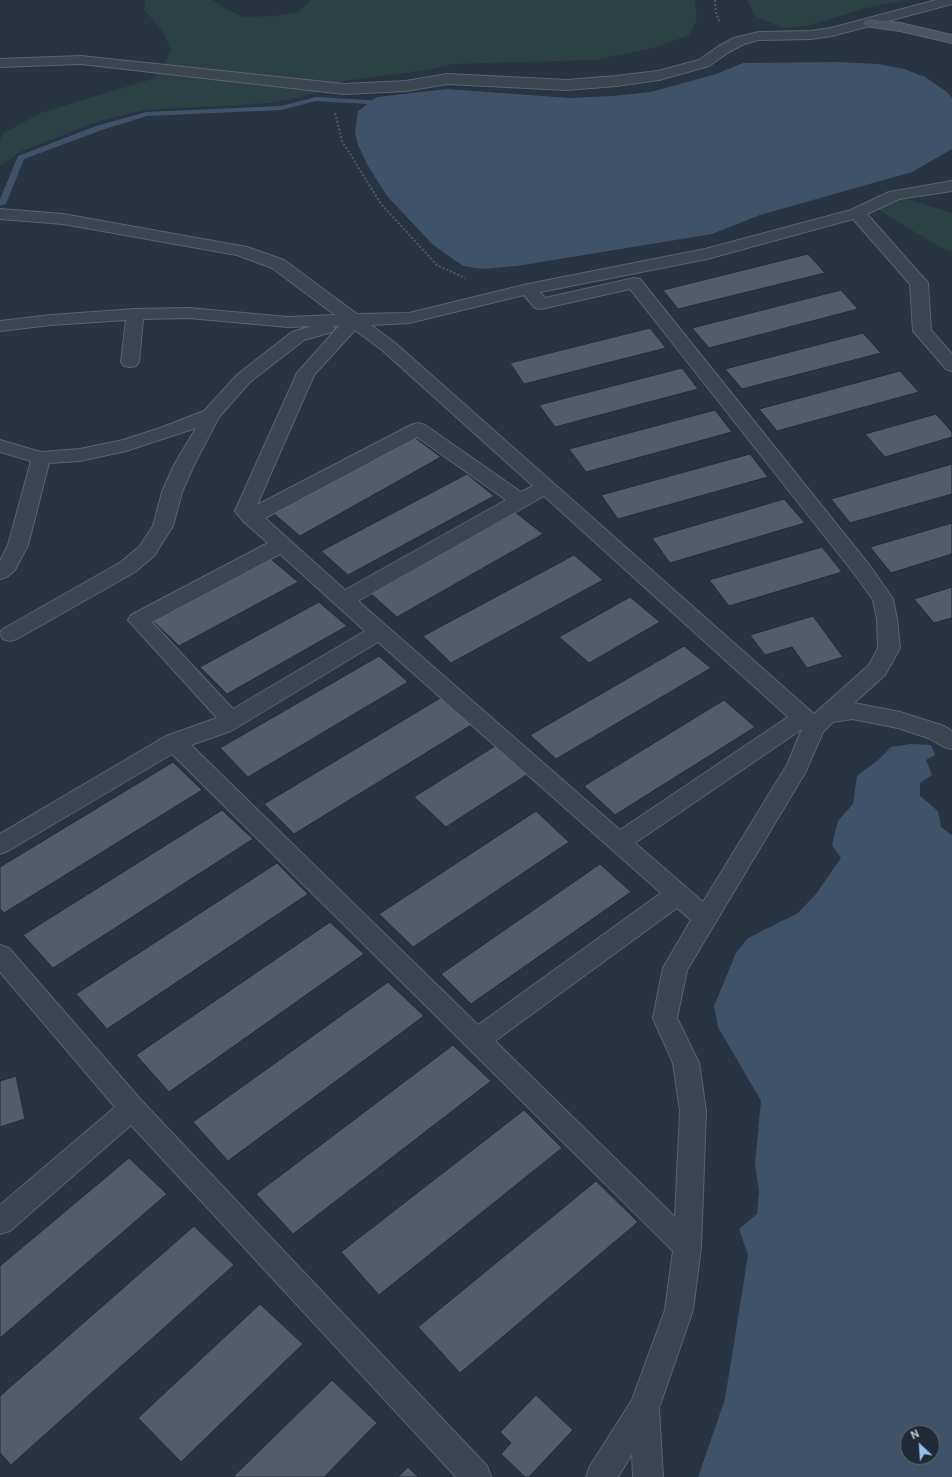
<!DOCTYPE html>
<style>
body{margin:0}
#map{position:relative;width:952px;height:1477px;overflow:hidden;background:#273441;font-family:Roboto,sans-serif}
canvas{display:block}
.north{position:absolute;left:900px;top:1425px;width:40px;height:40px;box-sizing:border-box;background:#202b36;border:1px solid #5d6772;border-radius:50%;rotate:335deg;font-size:11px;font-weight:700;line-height:16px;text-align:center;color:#b8c1cb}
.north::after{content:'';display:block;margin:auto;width:14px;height:18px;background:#93c0f4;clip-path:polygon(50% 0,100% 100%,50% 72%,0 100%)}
</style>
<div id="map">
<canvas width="952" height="1477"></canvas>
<div class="north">N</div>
</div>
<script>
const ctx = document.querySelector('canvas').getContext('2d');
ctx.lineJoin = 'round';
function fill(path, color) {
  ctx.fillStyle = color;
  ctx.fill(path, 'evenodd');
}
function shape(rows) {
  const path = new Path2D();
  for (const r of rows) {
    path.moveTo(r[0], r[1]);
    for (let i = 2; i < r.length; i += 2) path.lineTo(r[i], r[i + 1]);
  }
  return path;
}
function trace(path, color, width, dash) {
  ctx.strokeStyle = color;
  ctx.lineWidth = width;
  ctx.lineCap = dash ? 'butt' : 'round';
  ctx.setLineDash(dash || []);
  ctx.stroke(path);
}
fill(shape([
 [145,0,212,0,223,7,243,17,274,16,298,12,311,0,695,0,697,18,690,35,653,48,595,60,454,64,421,71,345,81,309,95,272,103,144,110,99,121,20,152,0,166,0,140,3,133,43,112,155,78,171,51,162,30,144,10],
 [747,0,906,0,866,8,811,25,784,28,755,16],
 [904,198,952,213,952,252,945,250,877,209,897,199]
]), '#2a4243');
fill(shape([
 [837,62,879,64,904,69,925,77,947,92,952,98,952,149,912,172,760,215,712,234,517,266,483,269,463,266,433,245,387,196,368,166,358,145,355,134,358,111,377,97,447,89,570,98,612,96,651,92,716,74,743,63],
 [911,744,931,745,935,755,926,760,932,775,920,783,920,796,938,811,941,827,952,835,952,1477,698,1477,725,1399,748,1255,739,1229,757,1214,759,1192,755,1164,761,1101,718,1027,714,1006,736,953,748,938,798,913,816,894,841,858,832,845,838,821,853,804,857,776,878,760,891,747],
 [908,1433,932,1433,932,1457,908,1457]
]), '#3e5369');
fill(shape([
 [316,97,384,101,388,103,384,105,316,101,281,110,147,116,102,130,24,159,6,204,0,206,0,199,18,156,96,126,146,112,281,106,316,97]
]), '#3e5369');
const building = shape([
 [808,254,825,273,678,309,663,290,808,254],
 [841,290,858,309,709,348,692,328,841,290],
 [650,328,666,348,524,384,510,363,650,328],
 [863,333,881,353,742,389,725,369,863,333],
 [682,368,698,389,555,427,539,405,682,368],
 [900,371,919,392,777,431,759,409,900,371],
 [715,410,732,432,586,472,569,449,715,410],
 [936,414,952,432,952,437,885,457,865,434,936,414],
 [414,437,441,457,300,536,273,513,414,437],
 [750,454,768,477,618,519,601,495,750,454],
 [952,464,952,494,850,523,831,499,952,464],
 [467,474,494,496,348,575,321,551,467,474],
 [784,499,805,523,670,563,652,538,784,499],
 [515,512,543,534,397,617,369,592,515,512],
 [952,523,952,554,891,573,870,547,952,523],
 [822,547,842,572,729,606,709,580,822,547],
 [574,555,603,580,451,663,423,636,574,555],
 [271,559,298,582,179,646,153,621,271,559],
 [952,587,952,618,934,623,914,599,952,587],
 [630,597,660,622,589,663,559,637,630,597],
 [319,602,347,626,227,694,200,667,319,602],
 [813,616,843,657,807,668,792,647,765,655,750,635,813,616],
 [684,646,711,668,556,759,530,735,684,646],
 [379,656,408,682,248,777,220,748,379,656],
 [442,697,473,724,294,834,264,804,442,697],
 [724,700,755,727,615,815,584,786,724,700],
 [495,746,528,774,446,827,414,797,495,746],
 [173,762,202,790,4,913,0,909,0,867,173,762],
 [222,810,253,839,53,968,23,935,222,810],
 [536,811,569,842,413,947,379,914,536,811],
 [277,863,308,894,107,1029,76,994,277,863],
 [600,864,631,892,471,1004,441,974,600,864],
 [330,922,364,954,169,1092,136,1055,330,922],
 [388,982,424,1016,228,1161,193,1122,388,982],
 [453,1045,491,1081,293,1234,256,1194,453,1045],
 [16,1076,25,1119,0,1127,0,1081,16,1076],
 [524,1110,562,1148,379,1295,341,1252,524,1110],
 [129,1158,167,1194,0,1338,0,1266,129,1158],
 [596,1181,638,1222,460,1373,418,1327,596,1181],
 [194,1226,234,1265,11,1465,0,1453,0,1396,194,1226],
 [260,1304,303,1344,181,1462,138,1418,260,1304],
 [332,1380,377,1423,324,1477,233,1477,332,1380],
 [536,1395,573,1430,529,1477,525,1477,501,1454,511,1443,500,1432,536,1395],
 [408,1467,418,1477,398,1477,408,1467]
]);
fill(building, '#505d6b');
trace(building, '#222d38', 1);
const street = shape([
 [936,0,952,0,952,4,832,36,811,39,759,40,744,44,729,52,709,66,659,80,616,86,567,90,447,84,406,91,344,94,81,64,0,67,0,59,81,56,344,84,406,81,447,74,567,80,616,76,658,71,699,60,719,46,734,38,759,32,811,31,831,28,936,0],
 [952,181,952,191,899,199,867,214,928,283,931,330,952,354,952,371,946,369,913,331,910,284,853,219,707,259,540,292,545,298,634,278,640,279,870,566,893,599,897,619,900,648,885,675,854,703,900,712,944,726,952,731,952,749,944,747,928,738,898,728,852,719,833,722,823,732,805,773,687,970,677,1018,699,1063,706,1111,701,1247,693,1310,659,1408,663,1477,633,1477,632,1454,618,1477,586,1477,590,1466,632,1400,665,1310,673,1251,172,754,8,851,0,854,0,834,166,736,217,718,128,620,131,615,268,543,244,522,235,511,297,373,339,326,333,326,335,328,332,332,304,340,250,382,219,417,194,465,182,492,173,526,154,556,135,572,17,639,10,641,3,639,0,633,3,629,121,562,140,546,153,526,162,492,174,465,196,428,126,451,80,461,49,463,28,545,15,570,7,577,0,579,0,561,8,545,31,461,0,452,0,440,41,452,80,449,123,440,160,428,204,411,238,374,292,332,312,326,288,327,189,318,143,319,139,362,136,366,130,367,124,366,121,362,126,320,51,325,0,331,0,321,51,315,135,309,189,308,288,317,335,315,272,268,237,255,63,224,0,219,0,209,63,214,247,247,284,260,357,314,409,313,528,284,705,249,851,210,889,192,952,181],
 [630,289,856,576,873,600,877,619,878,648,869,665,814,714,394,342,371,325,409,323,524,295,535,308,541,309,630,289],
 [355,330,382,350,533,486,521,492,425,425,418,423,411,425,257,505,314,375,355,330],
 [417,437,506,500,345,590,265,518,417,437],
 [544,496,788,717,620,830,358,601,544,496],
 [280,554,365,631,233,709,152,622,280,554],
 [378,642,661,893,478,1025,191,745,231,731,378,642],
 [802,729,787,765,703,902,635,843,802,729],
 [677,908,691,920,663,968,653,1018,673,1063,680,1111,675,1217,495,1041,677,908],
 [0,945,9,948,141,1100,487,1466,491,1477,456,1477,131,1125,10,1231,0,1234,0,1205,115,1107,0,972,0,945]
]);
const secondary = shape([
 [870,19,900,23,952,35,952,43,900,31,865,26,863,23,865,20,870,19]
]);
trace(street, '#59646e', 2);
trace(secondary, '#59646e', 2);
trace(shape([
 [715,0,716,13,720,23],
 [335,113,342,141,381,204,437,265,465,278]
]), '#495f60', 2, [2, 2]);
fill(street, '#3b4650');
fill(secondary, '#495563');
</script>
